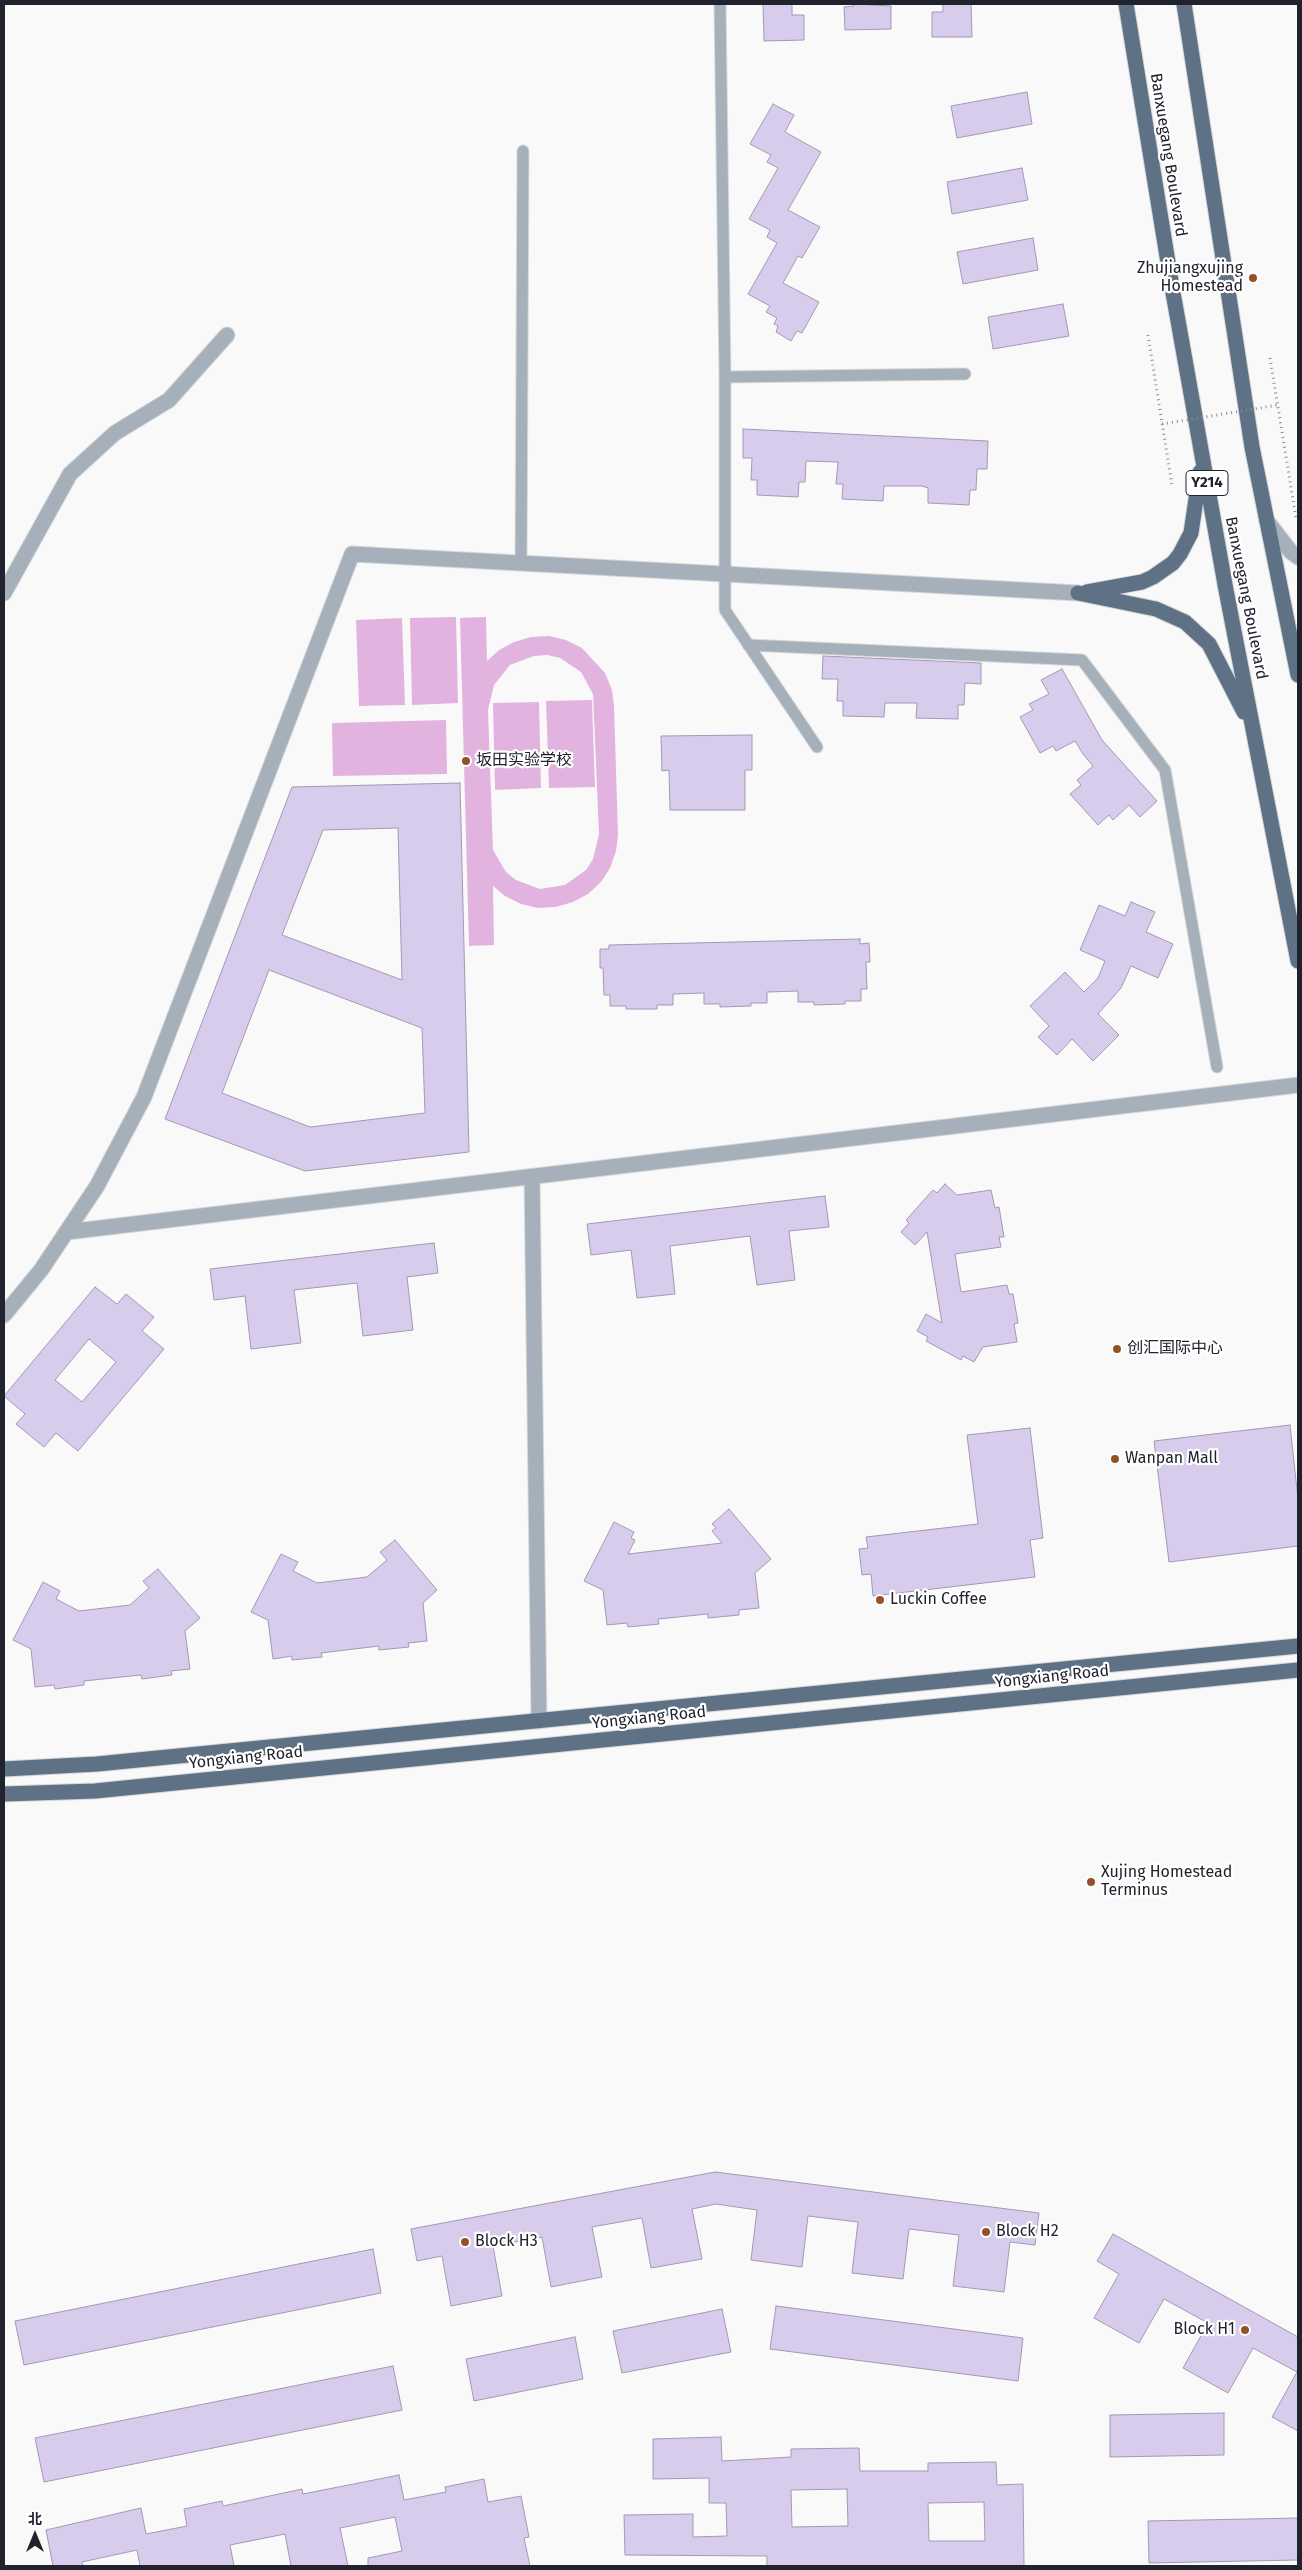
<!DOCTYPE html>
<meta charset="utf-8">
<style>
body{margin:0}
#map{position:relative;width:1302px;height:2570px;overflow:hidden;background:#f9f9f9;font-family:"Fira Sans","Noto Sans SC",sans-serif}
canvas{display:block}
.frame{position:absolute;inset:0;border:5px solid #20222e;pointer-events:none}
.north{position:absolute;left:10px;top:2510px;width:50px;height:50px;-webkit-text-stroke:4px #fff;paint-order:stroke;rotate:0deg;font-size:14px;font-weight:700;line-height:20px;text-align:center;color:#20222e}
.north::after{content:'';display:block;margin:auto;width:18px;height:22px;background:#20222e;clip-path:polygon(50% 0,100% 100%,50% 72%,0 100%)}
</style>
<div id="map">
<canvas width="1302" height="2570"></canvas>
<div class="frame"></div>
<div class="north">北</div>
</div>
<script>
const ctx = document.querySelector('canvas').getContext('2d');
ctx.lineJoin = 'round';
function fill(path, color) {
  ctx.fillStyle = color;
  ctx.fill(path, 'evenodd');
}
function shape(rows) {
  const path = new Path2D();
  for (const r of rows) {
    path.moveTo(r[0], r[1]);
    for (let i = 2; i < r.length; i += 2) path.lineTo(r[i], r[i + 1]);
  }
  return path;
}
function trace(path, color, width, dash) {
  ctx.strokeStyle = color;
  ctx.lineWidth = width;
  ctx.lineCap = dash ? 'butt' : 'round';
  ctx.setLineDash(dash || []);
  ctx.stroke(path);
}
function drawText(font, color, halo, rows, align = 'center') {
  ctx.font = font + ' "Fira Sans","Noto Sans SC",sans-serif';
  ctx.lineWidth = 4.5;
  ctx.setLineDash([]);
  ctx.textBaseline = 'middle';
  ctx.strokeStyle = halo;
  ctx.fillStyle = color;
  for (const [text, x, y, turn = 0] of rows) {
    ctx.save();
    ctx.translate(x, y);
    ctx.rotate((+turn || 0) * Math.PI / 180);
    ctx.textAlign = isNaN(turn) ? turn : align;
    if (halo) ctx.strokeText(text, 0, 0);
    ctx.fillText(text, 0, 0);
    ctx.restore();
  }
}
fill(shape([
 [456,617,458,703,412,705,410,618],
 [486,617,487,661,499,650,514,642,531,637,549,636,566,640,582,648,605,673,612,690,614,706,618,835,616,851,610,868,601,882,588,894,573,902,556,907,538,908,521,904,505,896,493,886,494,945,469,946,460,618],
 [547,655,560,658,581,672,593,694,599,834,593,859,586,870,565,885,540,889,516,880,506,872,493,850,488,710,494,685,510,665,534,656],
 [402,618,405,705,359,706,356,620],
 [592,700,595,787,549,788,546,701],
 [539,702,541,788,495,790,493,703],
 [446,720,447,774,333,776,332,723]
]), '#e3b3e0');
const building = shape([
 [763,4,792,4,792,15,804,15,804,40,764,41,763,4],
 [853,4,891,6,891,29,845,30,844,7,854,6,853,4],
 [943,4,971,4,972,37,932,37,932,12,943,12,943,4],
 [1027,92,1032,124,957,138,951,106,1027,92],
 [773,104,794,115,785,132,821,152,788,210,820,227,802,258,798,256,783,283,819,302,802,333,797,331,791,341,776,332,778,326,774,324,777,318,766,312,770,306,748,294,777,243,767,237,770,230,749,219,778,168,767,162,771,155,750,144,773,104],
 [1022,168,1028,200,952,214,947,182,1022,168],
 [1033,238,1038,270,963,284,957,252,1033,238],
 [1063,304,1069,336,993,349,988,317,1063,304],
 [743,429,988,441,987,469,977,469,976,490,970,490,969,505,928,503,928,488,922,486,884,486,883,501,842,499,843,484,836,484,838,462,806,461,805,482,799,482,798,497,757,495,757,480,751,480,752,458,743,458,743,429],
 [823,656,981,663,981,684,965,683,964,705,958,705,958,719,916,718,917,703,885,703,884,717,843,716,843,701,837,701,838,679,822,679,823,656],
 [1062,669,1102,740,1157,801,1140,817,1129,805,1113,820,1109,815,1098,825,1070,794,1081,785,1077,780,1093,766,1083,754,1075,741,1056,751,1053,746,1040,753,1020,717,1033,710,1029,704,1049,694,1041,680,1062,669],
 [752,735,752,770,745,770,745,810,670,810,669,770,662,771,661,736,752,735],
 [460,783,469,1152,305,1171,165,1119,292,787,460,783],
 [398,828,402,980,282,935,323,830,398,828],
 [269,970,422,1028,425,1113,310,1127,222,1093,269,970],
 [1131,902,1155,912,1146,932,1173,944,1158,978,1131,966,1121,988,1098,1014,1119,1035,1093,1061,1072,1039,1057,1055,1038,1037,1049,1026,1030,1006,1065,972,1084,992,1098,978,1105,961,1080,950,1099,905,1125,916,1131,902],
 [860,939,860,944,869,943,870,962,866,962,867,989,861,989,861,1001,845,1001,845,1004,814,1005,814,1002,798,1002,798,991,767,992,767,1003,751,1003,751,1006,720,1007,720,1004,704,1004,704,993,673,994,673,1005,657,1005,657,1009,626,1009,626,1006,610,1006,610,995,604,995,603,968,600,968,600,949,609,949,609,945,860,939],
 [945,1184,957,1195,991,1190,995,1208,999,1207,1004,1237,999,1237,1001,1247,955,1254,961,1292,1007,1285,1009,1294,1013,1294,1018,1323,1014,1324,1017,1342,983,1347,974,1362,963,1356,961,1360,926,1341,928,1337,917,1331,926,1314,942,1323,927,1232,915,1245,901,1232,909,1223,906,1220,933,1190,937,1193,945,1184],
 [825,1196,829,1227,789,1231,795,1280,757,1285,750,1236,670,1246,675,1294,637,1298,631,1250,591,1255,587,1224,825,1196],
 [434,1243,438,1273,407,1277,413,1330,363,1336,357,1283,294,1290,301,1343,251,1349,245,1296,214,1300,210,1269,434,1243],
 [95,1287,117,1304,126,1294,154,1317,142,1331,164,1349,78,1451,56,1433,44,1447,16,1424,25,1414,4,1396,95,1287],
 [89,1339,116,1362,82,1402,55,1380,89,1339],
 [1290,1425,1298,1499,1298,1546,1169,1562,1154,1441,1290,1425],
 [1030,1428,1043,1538,1030,1540,1035,1577,873,1596,871,1574,862,1575,859,1549,868,1548,866,1537,978,1524,967,1435,1030,1428],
 [729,1509,771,1559,755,1573,759,1608,739,1610,739,1615,708,1618,708,1614,658,1619,659,1624,628,1627,627,1623,607,1625,603,1590,584,1581,614,1522,634,1532,631,1538,635,1540,628,1554,722,1543,712,1531,716,1528,712,1524,729,1509],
 [395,1540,437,1590,423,1603,427,1641,408,1643,409,1647,379,1650,379,1646,321,1653,322,1657,292,1660,292,1656,273,1659,268,1620,251,1612,281,1554,298,1562,293,1571,317,1583,367,1577,387,1560,380,1552,395,1540],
 [158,1569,200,1618,185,1631,190,1669,171,1671,172,1675,142,1679,141,1675,84,1681,84,1685,55,1689,54,1685,35,1687,31,1649,13,1640,43,1582,60,1591,56,1599,79,1611,130,1605,149,1588,143,1581,158,1569],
 [715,2172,1039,2213,1035,2245,1010,2242,1004,2292,953,2286,959,2235,909,2229,903,2279,852,2273,858,2222,808,2216,802,2267,751,2260,757,2210,716,2204,692,2209,702,2259,651,2268,642,2218,592,2227,602,2277,551,2287,542,2237,493,2246,502,2296,451,2306,442,2256,417,2261,411,2229,715,2172],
 [1113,2234,1298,2337,1298,2431,1272,2417,1297,2372,1253,2348,1228,2393,1183,2368,1208,2323,1164,2299,1139,2343,1094,2318,1119,2274,1097,2261,1113,2234],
 [373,2249,381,2293,24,2365,15,2321,373,2249],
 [776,2306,1023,2338,1018,2381,770,2349,776,2306],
 [722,2309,731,2352,622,2373,613,2331,722,2309],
 [575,2337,583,2379,474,2401,466,2359,575,2337],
 [393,2366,402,2410,44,2482,35,2438,393,2366],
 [1224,2413,1224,2455,1110,2457,1110,2415,1224,2413],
 [721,2437,722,2461,791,2457,791,2449,859,2448,860,2471,928,2471,928,2463,996,2462,997,2485,1023,2484,1024,2566,767,2566,767,2556,625,2555,624,2515,693,2514,693,2537,727,2536,726,2503,709,2503,709,2478,653,2479,653,2439,721,2437],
 [847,2489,848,2526,792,2527,791,2490,847,2489],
 [984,2502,985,2541,929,2541,928,2503,984,2502],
 [399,2475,404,2500,446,2492,445,2487,484,2479,488,2502,521,2496,529,2537,524,2538,530,2566,368,2566,368,2558,402,2551,395,2517,340,2528,348,2566,291,2566,285,2534,230,2545,234,2566,140,2566,137,2550,82,2562,83,2566,53,2566,46,2530,141,2508,146,2534,187,2526,184,2509,222,2501,223,2506,302,2489,303,2494,399,2475],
 [1298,2518,1298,2560,1149,2563,1148,2521,1298,2518]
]);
fill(building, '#d7cceb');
trace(building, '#a398b5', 1);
const service = shape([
 [720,4,725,377,725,610,817,747],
 [725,377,965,374],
 [521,563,523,151],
 [748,645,1082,660,1165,770,1217,1067]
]);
const minor = shape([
 [4,593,70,474,115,433,169,400,227,335],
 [532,1177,539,1721],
 [67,1232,1298,1085],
 [4,1315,41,1270,97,1186,144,1097,352,554,1078,593]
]);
const tertiary = shape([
 [1267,521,1291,552,1298,557]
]);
const primary = shape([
 [1126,4,1172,287,1226,590,1298,961],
 [1184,4,1252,447,1298,675],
 [1087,592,1142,582,1153,577,1173,563,1180,554,1191,533,1200,472],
 [1078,593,1156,609,1185,622,1209,644,1244,712],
 [4,1769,97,1764,1298,1646],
 [4,1794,95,1791,1298,1670]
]);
trace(service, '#d6d7d9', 13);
trace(minor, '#d6d7d9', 17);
trace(tertiary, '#d6d7d9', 17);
trace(primary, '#d6d7d9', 17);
trace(shape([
 [1148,335,1172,485],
 [1270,358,1296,518]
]), '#8d8e94', 3, [1, 4]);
trace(service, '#a5b0ba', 11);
trace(minor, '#a5b0ba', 15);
trace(tertiary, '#a5b0ba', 15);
trace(primary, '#5f7285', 15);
trace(shape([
 [1162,424,1278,405]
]), '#8d8e94', 3, [1, 4]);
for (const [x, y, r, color] of [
 [1253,278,5,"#965028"],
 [466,761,5,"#965028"],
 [1117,1349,5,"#965028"],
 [1115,1459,5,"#965028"],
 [880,1600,5,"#965028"],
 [1091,1882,5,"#965028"],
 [986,2232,5,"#965028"],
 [465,2242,5,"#965028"],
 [1245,2330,5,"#965028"]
]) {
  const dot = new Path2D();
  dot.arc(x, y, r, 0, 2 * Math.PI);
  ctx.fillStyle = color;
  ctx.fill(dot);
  trace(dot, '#fff', 2);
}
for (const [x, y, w] of [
 [1207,483,42]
]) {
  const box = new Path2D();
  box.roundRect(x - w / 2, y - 12.5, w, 25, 4);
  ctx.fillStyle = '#fff';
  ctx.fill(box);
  trace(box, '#20222e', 1);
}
drawText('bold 15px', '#20222e', null, [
 ["Y214",1207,483]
]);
drawText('16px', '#20222e', '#fff', [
 ["Banxuegang Boulevard",1168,155,81],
 ["Banxuegang Boulevard",1246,598,79],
 ["Yongxiang Road",1052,1677,-6],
 ["Yongxiang Road",649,1718,-6],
 ["Yongxiang Road",246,1758,-6]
]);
drawText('16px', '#20222e', '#fff', [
 ["Zhujiangxujing",1243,269,"right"],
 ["Homestead",1243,287,"right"],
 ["坂田实验学校",476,761],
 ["创汇国际中心",1127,1349],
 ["Wanpan Mall",1125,1459],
 ["Luckin Coffee",890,1600],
 ["Xujing Homestead",1101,1873],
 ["Terminus",1101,1891],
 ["Block H2",996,2232],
 ["Block H3",475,2242],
 ["Block H1",1235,2330,"right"]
], 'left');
</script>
